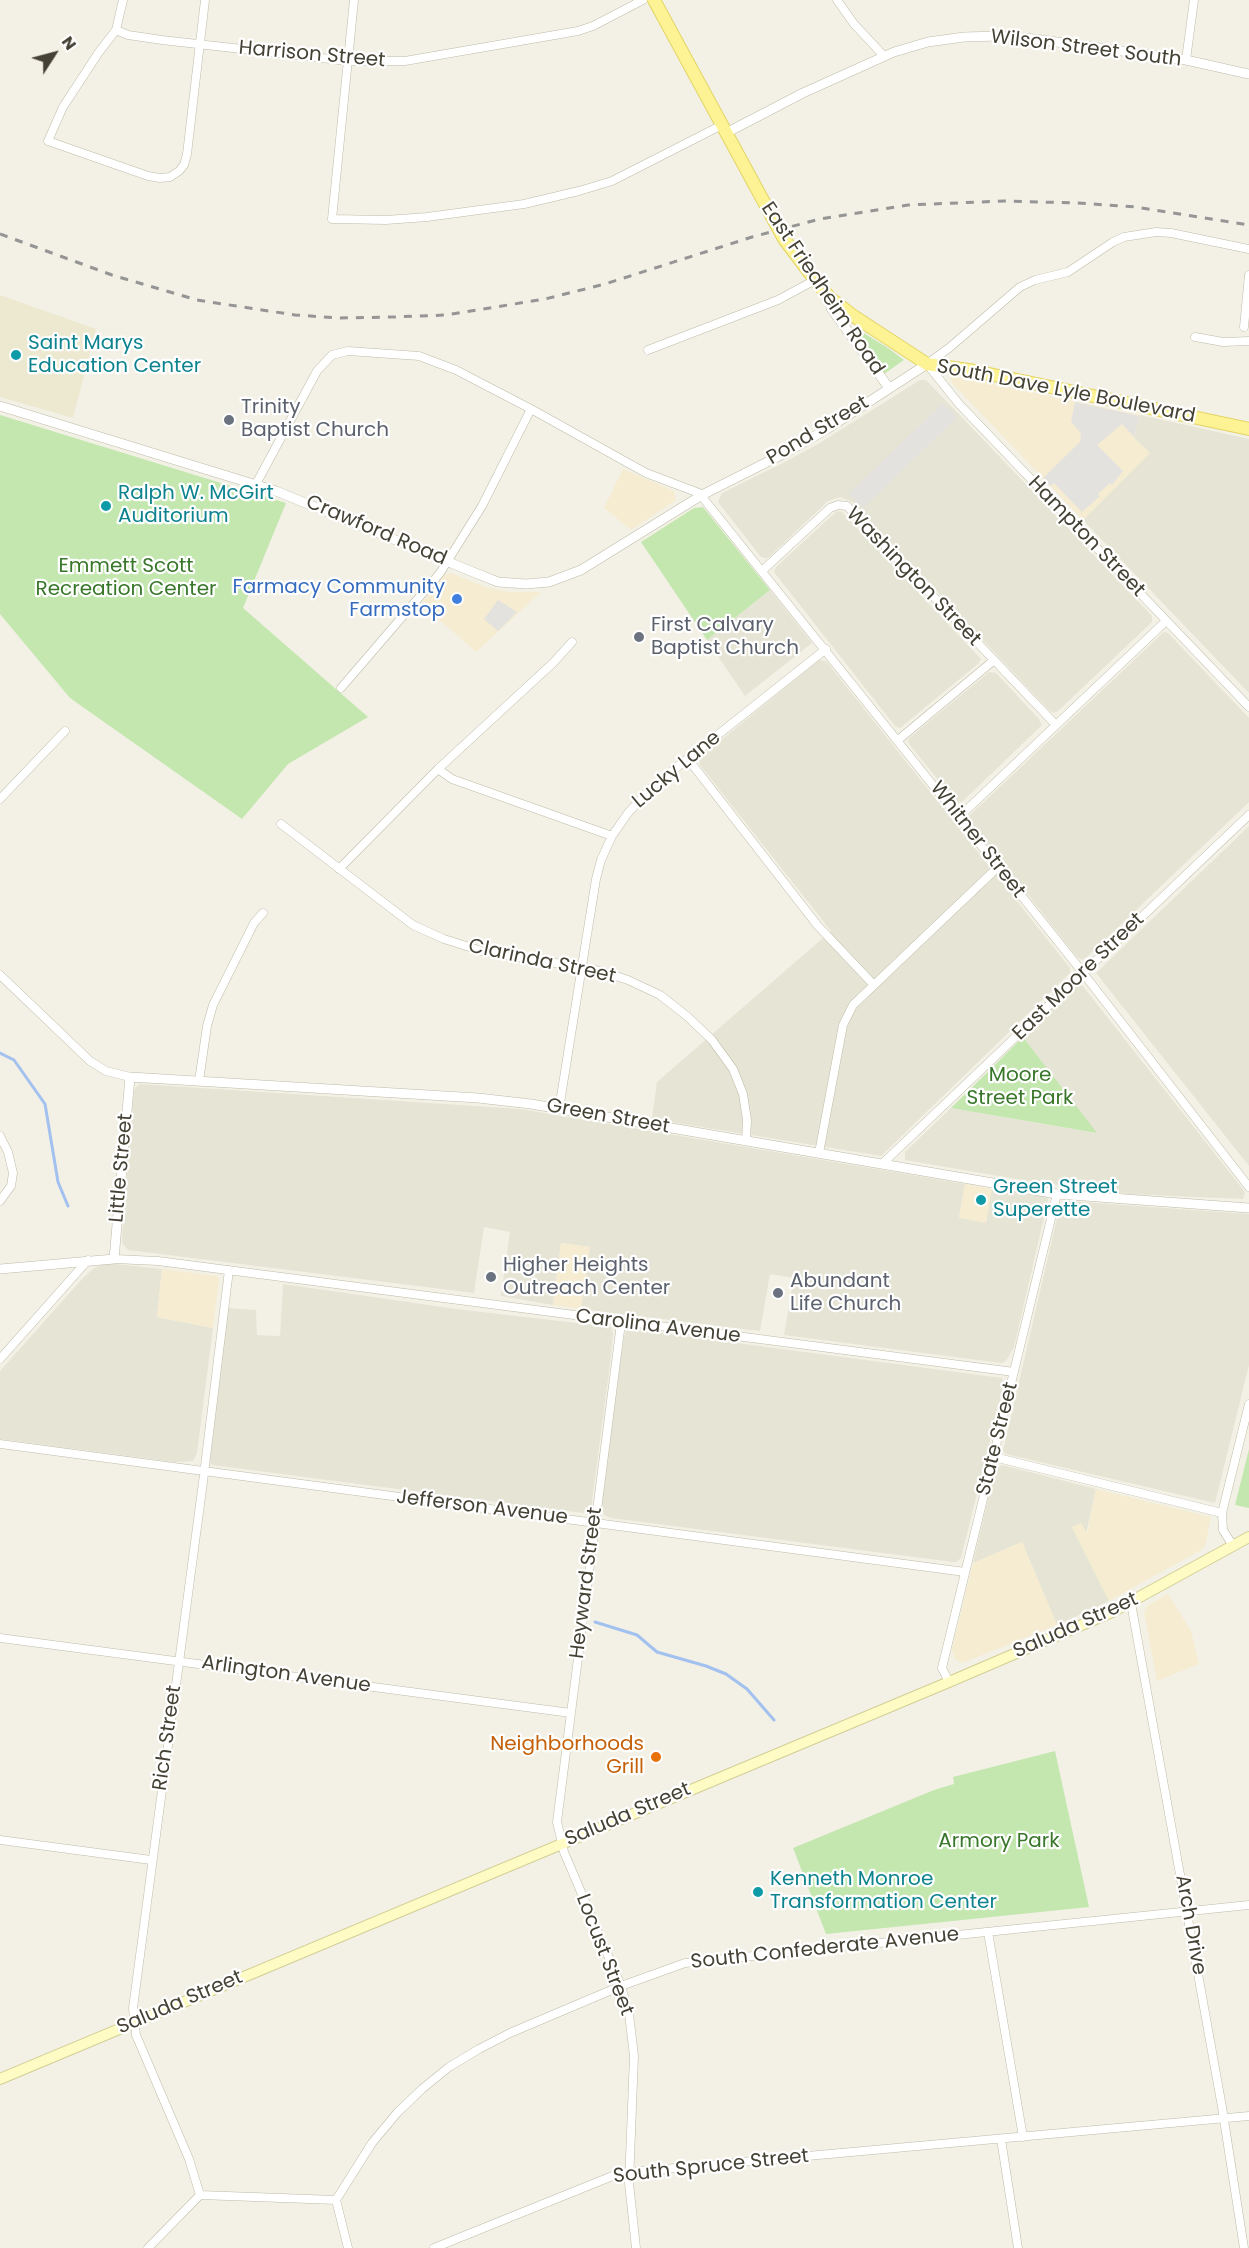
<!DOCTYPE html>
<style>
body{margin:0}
#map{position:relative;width:1249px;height:2248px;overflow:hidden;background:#f3f1e6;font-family:Poppins,sans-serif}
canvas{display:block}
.north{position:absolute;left:24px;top:24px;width:60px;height:60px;-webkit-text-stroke:4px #fff;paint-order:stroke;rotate:54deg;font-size:16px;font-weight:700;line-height:24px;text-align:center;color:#454235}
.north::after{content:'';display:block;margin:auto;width:21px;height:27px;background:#454235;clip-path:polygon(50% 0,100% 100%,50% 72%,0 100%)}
</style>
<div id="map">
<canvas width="1249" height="2248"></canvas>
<div class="north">N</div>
</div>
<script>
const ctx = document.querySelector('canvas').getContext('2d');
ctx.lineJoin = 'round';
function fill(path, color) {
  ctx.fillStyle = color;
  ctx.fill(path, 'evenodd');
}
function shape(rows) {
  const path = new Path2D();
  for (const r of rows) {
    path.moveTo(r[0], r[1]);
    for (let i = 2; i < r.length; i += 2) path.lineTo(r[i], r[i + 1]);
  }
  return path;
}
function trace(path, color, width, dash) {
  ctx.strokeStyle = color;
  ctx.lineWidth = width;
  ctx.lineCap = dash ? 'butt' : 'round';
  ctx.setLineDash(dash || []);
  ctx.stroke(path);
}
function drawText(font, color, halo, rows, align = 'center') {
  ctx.font = font + ' Poppins,sans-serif';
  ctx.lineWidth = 4.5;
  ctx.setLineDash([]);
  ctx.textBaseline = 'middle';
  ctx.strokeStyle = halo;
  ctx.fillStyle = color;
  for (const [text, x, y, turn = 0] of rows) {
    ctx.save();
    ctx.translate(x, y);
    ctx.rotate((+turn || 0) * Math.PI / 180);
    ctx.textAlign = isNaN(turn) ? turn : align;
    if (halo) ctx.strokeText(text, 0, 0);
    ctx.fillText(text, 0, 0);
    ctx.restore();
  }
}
fill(shape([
 [920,380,925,380,929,383,1152,616,1152,622,1058,711,1054,713,1049,710,852,502,840,497,828,501,768,558,765,558,761,557,718,502,722,493,785,462,818,444],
 [1140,415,1249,439,1249,693,1083,520,1150,453,1134,438],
 [837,511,842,512,981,659,978,664,900,728,895,726,774,572,776,567],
 [770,590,812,643,745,696,707,640],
 [1164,632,1168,633,1249,718,1249,802,1088,956,1082,960,1077,957,969,820,969,816],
 [819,660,826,661,1070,968,1070,973,881,1156,652,1119,657,1082,831,931,700,765,699,758],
 [989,672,996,673,1039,719,1042,725,962,802,957,803,909,744,908,739],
 [1249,826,1249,1166,1096,973],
 [1082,985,1245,1192,1243,1199,1128,1194,1028,1181,905,1160,905,1152,951,1108,1096,1133,1023,1037,1076,986],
 [140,1084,520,1109,965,1184,959,1217,986,1222,991,1189,1039,1193,1046,1195,1048,1200,1014,1347,1006,1361,1001,1363,784,1335,794,1278,770,1274,760,1331,581,1309,589,1247,561,1243,553,1305,501,1296,510,1232,484,1227,474,1293,128,1250,122,1243,122,1236,134,1091,135,1088],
 [1067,1201,1249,1214,1249,1365,1215,1503,1006,1454,1003,1451,1060,1205],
 [105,1263,162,1269,157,1317,213,1328,197,1453,193,1461,174,1462,0,1439,0,1371,83,1278,93,1269],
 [283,1284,456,1309,611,1327,613,1333,610,1364,591,1509,583,1513,212,1465,209,1460,228,1308,256,1310,257,1335,280,1336],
 [630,1329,1002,1378,1004,1384,961,1558,956,1562,953,1562,611,1518,604,1515,602,1508,602,1494,614,1398,624,1337,626,1331],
 [1002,1465,1096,1489,1086,1534,1081,1524,1072,1527,1109,1601,1057,1625,1022,1542,973,1563,995,1470]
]), '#e6e4d4');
fill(shape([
 [953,376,1140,415,1134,438,1150,453,1083,520,952,383,950,377],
 [623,469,674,491,676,500,631,530,604,508],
 [451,573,488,588,510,592,541,592,476,652,421,604,444,575],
 [965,1184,992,1189,986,1223,959,1218],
 [561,1243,590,1247,581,1309,553,1305],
 [162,1269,217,1276,219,1279,213,1328,157,1317],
 [1096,1489,1211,1517,1205,1546,1201,1550,1109,1601,1072,1527,1081,1523,1087,1533],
 [1022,1542,1057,1625,962,1663,955,1659,952,1649,973,1563],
 [1168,1594,1191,1631,1199,1664,1157,1681,1144,1612,1148,1605]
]), '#f5ecd1');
fill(shape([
 [0,295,96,329,73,418,0,397]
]), '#ece9d0');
fill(shape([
 [854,327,888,348,904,360,884,374,851,329],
 [0,415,286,503,243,608,368,717,288,764,242,819,70,698,0,614],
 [703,507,770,590,707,640,641,542,694,508],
 [1023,1037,1097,1133,951,1108],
 [1249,1449,1249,1508,1235,1505],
 [1055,1751,1089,1907,826,1934,793,1848,934,1790,954,1784,953,1777]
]), '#c3e7af');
fill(shape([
 [1075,402,1140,416,1134,437,1122,424,1097,445,1123,471,1112,485,1110,483,1098,494,1100,496,1082,512,1054,483,1050,486,1043,478,1080,442,1081,433,1071,422],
 [943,403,957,418,863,508,848,494],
 [498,600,517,612,498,631,484,619]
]), '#e3e2de');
trace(shape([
 [0,1053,14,1060,45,1104,58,1182,68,1206],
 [595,1622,637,1635,657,1652,706,1666,726,1674,747,1689,774,1720]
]), '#a2c1ef', 3);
const minor = shape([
 [123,0,116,30,99,52,63,107,48,141,148,176,160,178,170,177,179,171,184,165,187,154,205,0],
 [354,0,332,219,386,220,427,217,524,204,579,191,612,181,722,125],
 [837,0,854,24,884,56],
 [116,30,128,35,162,40,348,61,405,61,578,31,593,26,643,0],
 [1186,60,1194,0],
 [1249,249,1171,233,1156,232,1124,237,1113,242,1068,272,1035,280,1020,287,949,348,927,364,959,404,1249,707],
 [1244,327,1249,275],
 [1195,337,1223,342,1249,341],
 [648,350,778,300,815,280],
 [256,484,317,371,332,355,348,351,419,356,456,370,531,409,646,473,699,493,1076,964,1249,1187],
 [763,570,830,508,838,505,847,506,1056,725],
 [341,688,440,573,482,506,531,409],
 [898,740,993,661],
 [688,759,818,926,873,984],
 [438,769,452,779,612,836],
 [0,799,65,731],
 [959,817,1166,621],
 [281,824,413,925,444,939,485,952,581,967,604,972,628,980,660,995,688,1017,712,1040,733,1069,743,1094,747,1120,746,1141],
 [339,869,438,769,553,663,572,642],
 [0,975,90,1061,106,1071,130,1077],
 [199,1081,207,1026,213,1005,254,923,263,913],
 [559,1109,596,879,601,860,612,836,628,813,652,787,826,649],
 [0,1136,8,1152,13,1173,11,1186,0,1201],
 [819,1153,843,1025,853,1005,998,867],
 [882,1164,1249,815],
 [114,1259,158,1261,1014,1372],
 [621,1323,557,1822,564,1852,621,1986,629,2014,634,2056,629,2183,636,2248],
 [0,1359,88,1260],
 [0,1444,965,1572],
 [994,1457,1222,1513,1223,1530,1233,1546],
 [1222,1513,1249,1404],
 [1131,1603,1222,2107,1244,2248],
 [0,1638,571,1713],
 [949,1682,942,1668,1057,1194],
 [0,1840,151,1860],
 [988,1932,1023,2137],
 [1001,2139,1018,2248],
 [200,2195,189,2159,136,2035,133,2008,203,1482,229,1270],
 [336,2200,372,2143,397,2113,422,2089,449,2067,479,2049,510,2033,621,1986,685,1963,1249,1905],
 [336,2200,348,2248],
 [148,2248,200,2195,336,2200],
 [434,2248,620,2173,1249,2116]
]);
const tertiary = shape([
 [726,133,803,93,894,52,928,42,964,37,999,36,1035,39,1186,60,1249,74],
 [830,298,831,308,889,388],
 [0,406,276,491,473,572,498,582,526,584,549,582,581,570,702,495,787,452,827,429,927,364],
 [0,1269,114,1259,130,1077,478,1098,531,1104,1057,1194,1249,1208]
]);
const secondary = shape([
 [0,2079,949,1682,1112,1612,1249,1537]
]);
const primary = shape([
 [654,0,784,239,815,280,830,298,852,315,927,364,975,371,1249,429]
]);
trace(minor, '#bebba8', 9);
trace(tertiary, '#bebba8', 10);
trace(secondary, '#d2ce96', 12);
trace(primary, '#e2d464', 14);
trace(minor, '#fff', 8);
trace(tertiary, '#fff', 9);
trace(secondary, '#fefbc4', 10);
trace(primary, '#fdf394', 12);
trace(shape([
 [0,234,112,275,197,300,295,315,340,318,394,317,446,315,545,299,605,284,752,237,820,219,908,205,1004,201,1078,203,1136,207,1249,225]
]), '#959595', 3, [8, 8]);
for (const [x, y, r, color] of [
 [16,355,6,"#0f9aa8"],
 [229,420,6,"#6b7280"],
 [106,506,6,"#0f9aa8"],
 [457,599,6,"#3f7fe0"],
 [639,637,6,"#6b7280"],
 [981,1200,6,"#0f9aa8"],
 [491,1277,6,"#6b7280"],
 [778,1293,6,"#6b7280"],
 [656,1757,6,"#e8710a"],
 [758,1892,6,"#0f9aa8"]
]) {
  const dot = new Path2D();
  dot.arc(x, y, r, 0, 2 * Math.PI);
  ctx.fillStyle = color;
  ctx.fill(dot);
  trace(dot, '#fff', 2);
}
drawText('20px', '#454235', '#fff', [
 ["Wilson Street South",1086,49,7],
 ["Harrison Street",312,55,5],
 ["East Friedheim Road",822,289,56],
 ["South Dave Lyle Boulevard",1066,392,11],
 ["Pond Street",818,431,-31],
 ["Crawford Road",376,531,23],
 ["Hampton Street",1086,537,46],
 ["Washington Street",913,577,46],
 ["Lucky Lane",677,770,-40],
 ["Whitner Street",977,840,52],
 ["Clarinda Street",542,962,12],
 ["East Moore Street",1079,977,-44],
 ["Green Street",608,1117,10],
 ["Little Street",122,1168,-85],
 ["Carolina Avenue",658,1327,7],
 ["State Street",998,1439,-76],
 ["Jefferson Avenue",482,1508,7],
 ["Heyward Street",587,1583,-83],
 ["Saluda Street",1076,1626,-24],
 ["Arlington Avenue",286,1675,8],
 ["Rich Street",168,1738,-82],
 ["Saluda Street",628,1815,-23],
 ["Arch Drive",1190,1925,80],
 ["South Confederate Avenue",825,1949,-6],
 ["Locust Street",604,1955,69],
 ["Saluda Street",180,2003,-23],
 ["South Spruce Street",711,2167,-6]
]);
drawText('20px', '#0d838f', '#fff', [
 ["Saint Marys",28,344],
 ["Education Center",28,367],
 ["Ralph W. McGirt",118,494],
 ["Auditorium",118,517],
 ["Green Street",993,1188],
 ["Superette",993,1211],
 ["Kenneth Monroe",770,1880],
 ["Transformation Center",770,1903]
], 'left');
drawText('20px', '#5b616d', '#fff', [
 ["Trinity",241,408],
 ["Baptist Church",241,431],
 ["First Calvary",651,626],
 ["Baptist Church",651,649],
 ["Higher Heights",503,1266],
 ["Outreach Center",503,1289],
 ["Abundant",790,1282],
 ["Life Church",790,1305]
], 'left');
drawText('20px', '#387629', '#fff', [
 ["Emmett Scott",126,567],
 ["Recreation Center",126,590],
 ["Moore",1020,1076],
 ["Street Park",1020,1099],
 ["Armory Park",999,1842]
]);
drawText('20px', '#366cbe', '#fff', [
 ["Farmacy Community",445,588],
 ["Farmstop",445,611]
], 'right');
drawText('20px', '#c56008', '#fff', [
 ["Neighborhoods",644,1745],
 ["Grill",644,1768]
], 'right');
</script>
